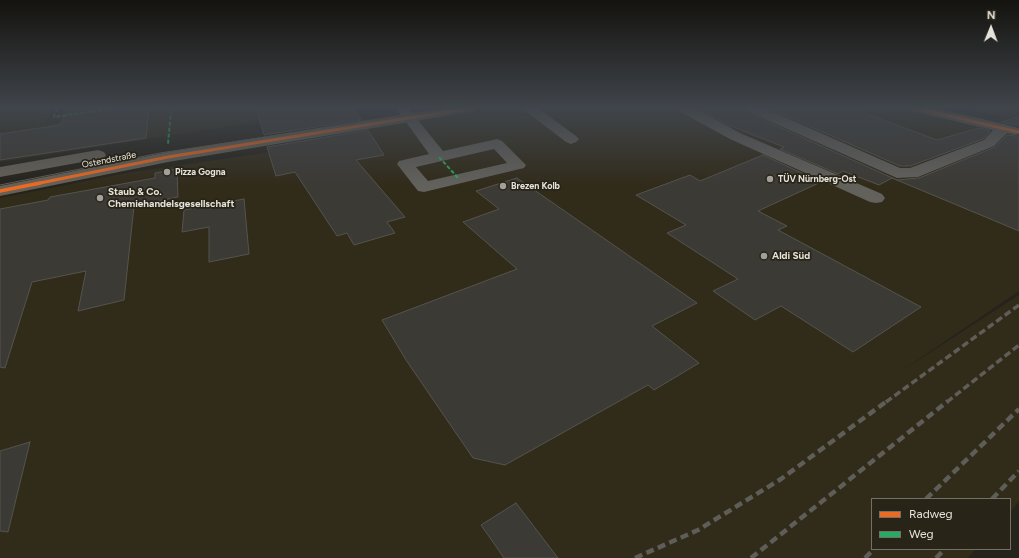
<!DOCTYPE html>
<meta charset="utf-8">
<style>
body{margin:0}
#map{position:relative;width:1019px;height:558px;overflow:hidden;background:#25231c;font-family:Figtree,sans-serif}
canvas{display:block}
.legend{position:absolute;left:871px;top:498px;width:140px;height:52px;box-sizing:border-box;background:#292418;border:1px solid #757066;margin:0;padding:5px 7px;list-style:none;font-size:12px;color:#e6e3db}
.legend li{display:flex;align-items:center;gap:8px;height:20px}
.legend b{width:20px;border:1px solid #757066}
.north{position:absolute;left:971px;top:8px;width:40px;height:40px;-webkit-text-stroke:3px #292418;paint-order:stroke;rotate:1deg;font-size:11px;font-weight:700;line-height:16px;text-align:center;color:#e6e3db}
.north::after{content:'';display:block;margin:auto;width:14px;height:18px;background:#e6e3db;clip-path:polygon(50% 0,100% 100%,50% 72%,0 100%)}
</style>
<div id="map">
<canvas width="1019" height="558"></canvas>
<ul class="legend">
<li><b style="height:5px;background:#ed6a23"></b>Radweg</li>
<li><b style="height:5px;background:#26ab63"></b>Weg</li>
</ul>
<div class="north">N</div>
</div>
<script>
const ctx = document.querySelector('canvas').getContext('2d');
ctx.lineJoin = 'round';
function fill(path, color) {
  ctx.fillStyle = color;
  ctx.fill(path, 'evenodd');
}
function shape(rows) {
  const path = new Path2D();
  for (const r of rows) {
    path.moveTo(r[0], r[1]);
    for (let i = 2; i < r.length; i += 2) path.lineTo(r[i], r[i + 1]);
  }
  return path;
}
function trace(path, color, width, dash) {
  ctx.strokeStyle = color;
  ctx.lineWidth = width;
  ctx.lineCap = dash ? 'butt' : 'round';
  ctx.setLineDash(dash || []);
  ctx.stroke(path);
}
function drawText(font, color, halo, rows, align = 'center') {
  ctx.font = font + ' Figtree,sans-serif';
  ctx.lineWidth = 3.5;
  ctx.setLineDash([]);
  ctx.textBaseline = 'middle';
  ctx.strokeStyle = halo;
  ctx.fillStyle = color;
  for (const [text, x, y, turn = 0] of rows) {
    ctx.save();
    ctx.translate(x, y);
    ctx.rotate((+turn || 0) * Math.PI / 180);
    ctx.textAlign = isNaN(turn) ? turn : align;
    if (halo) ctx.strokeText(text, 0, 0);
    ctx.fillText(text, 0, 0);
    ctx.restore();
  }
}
fill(shape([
 [0,108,51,108,46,124,151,108,347,108,0,162],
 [492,108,902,108,1019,135,1019,291,900,372,1019,295,1019,502,1010,512,1010,499,872,499,872,549,976,549,968,558,0,558,0,198,126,173,374,137,367,129],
 [965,108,1019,108,1019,120]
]), '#312b1a');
const building = shape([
 [67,108,149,108,146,138,0,160,0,134,60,125,67,108],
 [256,108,354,108,361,120,264,135,256,108],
 [699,108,744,108,746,112,897,180,919,178,995,147,1007,135,1015,136,1019,136,1019,231,892,178,879,185,843,171,838,174,780,149,784,147,728,125,699,108],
 [768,108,851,108,937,140,979,128,990,131,983,139,910,166,900,166,768,108],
 [1019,117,1019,126,1001,122,1019,117],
 [368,130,384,155,356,160,405,217,387,222,395,233,354,245,347,233,337,236,295,172,276,176,267,147,368,130],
 [763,155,821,182,758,211,787,226,778,230,921,307,853,352,781,306,755,320,713,291,738,279,667,233,686,225,636,195,690,175,700,181,763,155],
 [177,169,178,197,134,206,124,300,78,311,86,271,32,282,5,368,0,367,0,209,48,200,50,197,155,178,155,173,177,169],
 [517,178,697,303,652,326,699,363,654,390,648,385,505,465,473,458,406,360,382,320,517,269,463,222,499,209,476,191,517,178],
 [244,199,249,254,209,262,209,227,182,232,184,210,244,199],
 [30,442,8,532,0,531,0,451,30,442],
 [516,503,558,558,504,558,481,525,516,503]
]);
fill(building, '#3c3a35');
trace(building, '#55534e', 1);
fill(shape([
 [396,108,408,108,443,151,497,139,502,141,526,165,524,168,424,192,418,191,397,164,399,161,429,154,396,108],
 [494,149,507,163,428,181,416,167,494,149],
 [522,108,538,108,576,136,579,139,576,142,571,144,566,142,522,108],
 [677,108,695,108,740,133,882,194,885,198,882,202,876,203,870,202,730,139,679,111,677,108],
 [745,108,764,108,900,168,910,168,984,140,993,130,911,111,909,108,935,108,1004,124,1019,128,1019,134,1015,135,1007,133,994,146,918,177,897,178,747,111,745,108]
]), '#63615c');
fill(shape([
 [443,108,477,108,475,111,470,112,168,162,0,196,0,186,168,152,443,108],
 [98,150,104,152,106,155,104,158,0,177,0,167,98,150]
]), '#656157');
trace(shape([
 [0,185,160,153,456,108]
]), '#5e5d58', 1);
trace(shape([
 [886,402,1019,305],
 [947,402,1019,345]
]), '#5e5d58', 3.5, [7, 3.5]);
trace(shape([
 [926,499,1019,409],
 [992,499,1019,471],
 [635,558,698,530,781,479,887,401],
 [751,558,948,401],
 [865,558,874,549],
 [936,558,945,549]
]), '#5e5d58', 4.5, [8, 4.5]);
trace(shape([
 [57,108,54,117,116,108],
 [165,108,171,110,168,144],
 [439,157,459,179]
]), '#26ab63', 2, [4, 2]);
trace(shape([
 [916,108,1019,132],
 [35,184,168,157,470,108]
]), '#ed6a23', 3);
trace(shape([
 [0,191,40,183]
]), '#ed6a23', 3.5);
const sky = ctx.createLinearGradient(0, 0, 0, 186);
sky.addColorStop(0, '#14130f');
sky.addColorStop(0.58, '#40454b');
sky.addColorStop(1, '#40454b00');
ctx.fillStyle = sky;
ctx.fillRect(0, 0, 1019, 186);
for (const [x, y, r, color] of [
 [167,172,4,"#a2a098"],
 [770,179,4,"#a2a098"],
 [503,186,4,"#a2a098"],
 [100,198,4,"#a2a098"],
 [764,256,4,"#a2a098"]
]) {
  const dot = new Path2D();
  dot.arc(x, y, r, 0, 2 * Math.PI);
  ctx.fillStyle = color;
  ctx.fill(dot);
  trace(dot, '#292418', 1.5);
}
drawText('9px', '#e6e3db', '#292418', [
 ["Ostendstraße",109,160,-11]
]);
drawText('bold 9px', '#e6e3db', '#292418', [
 ["Pizza Gogna",175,172],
 ["TÜV Nürnberg-Ost",778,179],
 ["Brezen Kolb",511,186]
], 'left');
drawText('bold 10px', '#e6e3db', '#292418', [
 ["Staub & Co.",108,192],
 ["Chemiehandelsgesellschaft",108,204],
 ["Aldi Süd",772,256]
], 'left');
</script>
